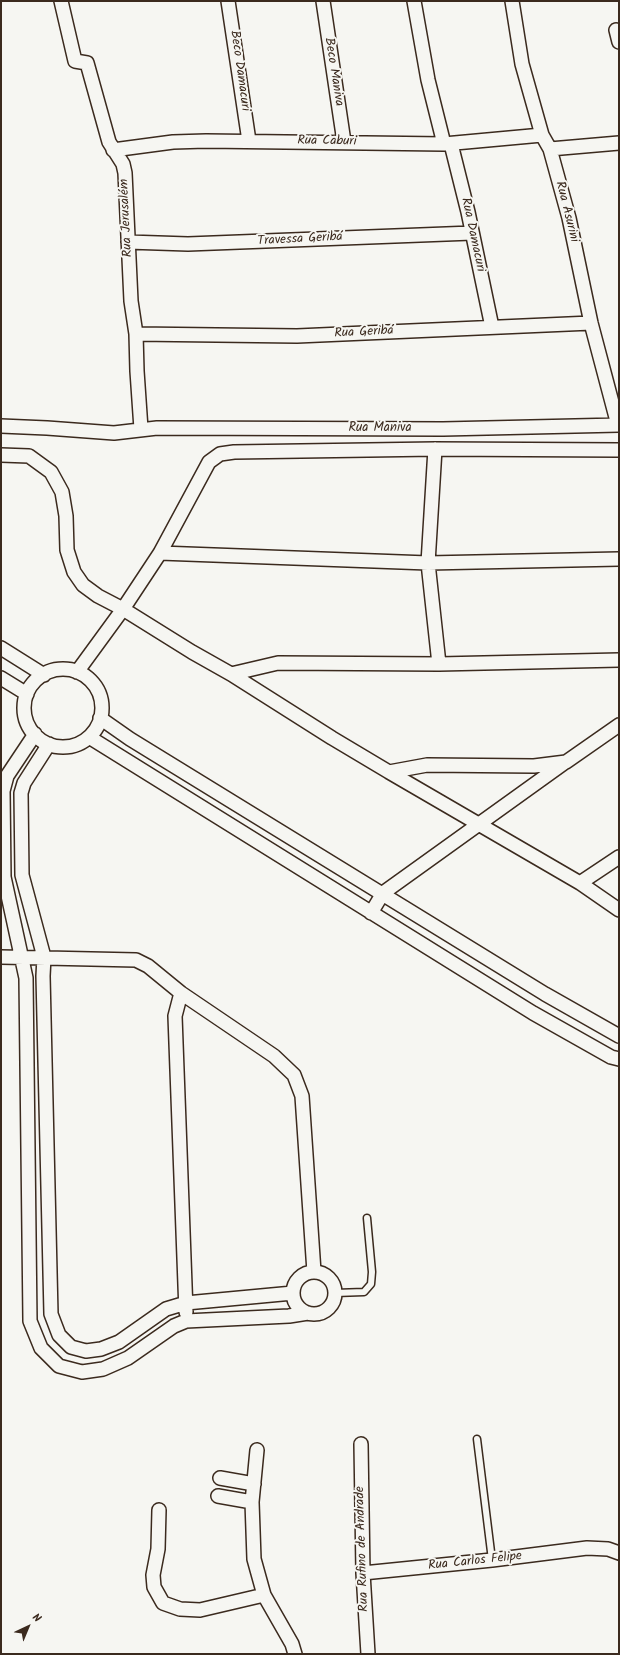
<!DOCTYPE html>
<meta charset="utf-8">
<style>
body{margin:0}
#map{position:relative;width:620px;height:1655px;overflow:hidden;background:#f6f6f2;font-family:Kalam,sans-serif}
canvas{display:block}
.frame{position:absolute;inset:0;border:2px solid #3b2a1e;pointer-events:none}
.north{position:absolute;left:8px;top:1607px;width:40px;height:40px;-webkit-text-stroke:3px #f6f6f2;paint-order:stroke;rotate:44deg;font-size:11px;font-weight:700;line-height:16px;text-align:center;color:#3b2a1e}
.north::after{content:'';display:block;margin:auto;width:14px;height:18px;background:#3b2a1e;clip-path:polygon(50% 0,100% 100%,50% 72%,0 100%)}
</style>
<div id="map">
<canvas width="620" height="1655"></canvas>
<div class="frame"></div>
<div class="north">N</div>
</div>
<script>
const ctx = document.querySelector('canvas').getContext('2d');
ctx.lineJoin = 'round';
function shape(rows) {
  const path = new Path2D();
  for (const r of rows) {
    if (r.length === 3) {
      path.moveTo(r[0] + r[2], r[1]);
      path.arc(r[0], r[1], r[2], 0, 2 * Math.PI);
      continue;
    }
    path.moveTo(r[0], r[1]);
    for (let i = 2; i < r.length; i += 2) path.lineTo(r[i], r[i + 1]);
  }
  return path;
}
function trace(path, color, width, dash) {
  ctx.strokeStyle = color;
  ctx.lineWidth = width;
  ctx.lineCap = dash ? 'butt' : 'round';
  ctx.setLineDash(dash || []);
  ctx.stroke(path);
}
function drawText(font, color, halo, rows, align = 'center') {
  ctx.font = font + ' Kalam,sans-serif';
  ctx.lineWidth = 4;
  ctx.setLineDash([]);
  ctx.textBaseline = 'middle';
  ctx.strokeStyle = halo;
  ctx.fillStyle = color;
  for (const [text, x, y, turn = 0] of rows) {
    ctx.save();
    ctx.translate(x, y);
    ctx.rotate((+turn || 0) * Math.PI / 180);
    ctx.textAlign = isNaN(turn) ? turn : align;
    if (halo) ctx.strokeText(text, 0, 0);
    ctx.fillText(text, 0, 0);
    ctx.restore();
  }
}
const service = shape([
 [335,1293,364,1292,371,1284,372,1272,367,1218],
 [477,1439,492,1560]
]);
const minor = shape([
 [61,1,75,61,87,63,109,142,123,164,125,173,131,301,136,334,137,371,141,429],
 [228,1,249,141],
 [323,1,344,142],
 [414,1,428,80,444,144],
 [512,1,522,64,542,135,550,149,569,218,591,323,618,425],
 [616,30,619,42],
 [451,144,468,212,492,327],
 [550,149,619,143],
 [113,150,173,142,206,141,444,144,542,135],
 [128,242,188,244,472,233],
 [136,334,297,336,591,323],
 [1,426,47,428,114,433,157,428,443,429,619,425],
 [435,449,428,563,439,664],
 [1,455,29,456,51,472,62,492,66,516,67,550,74,572,83,585,98,596,123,609,192,652,231,674,332,738,389,772,427,765,534,766,566,762,619,725],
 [160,553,428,563,619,559],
 [1,648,44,675],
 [63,708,39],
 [77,672,123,609,160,553,209,462,220,454,234,452,435,449,619,450],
 [231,674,278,663,439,664,619,660],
 [1,678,27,694],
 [100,718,130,739,545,994,619,1036],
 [35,734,7,776,3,791,4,877,26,978,30,1321,41,1348,59,1366,82,1372,103,1369,128,1358,174,1326,186,1321,289,1316,308,1313],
 [89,737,533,1013,611,1057,619,1059],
 [49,744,24,783,21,793,22,875,44,957,43,976,51,1314,59,1335,71,1347,86,1351,101,1349,119,1342,166,1309,186,1303,293,1293],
 [389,772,580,883,619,910],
 [580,883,619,857],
 [371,913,383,893,564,763],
 [1,957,136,960,148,966,181,993,274,1056,294,1075,302,1096,314,1272],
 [181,993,175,1016,186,1312],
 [314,1293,21],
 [361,1444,363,1573,368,1654],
 [257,1450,252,1502,254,1559,264,1595,292,1644,295,1654],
 [220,1478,254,1484],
 [218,1496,252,1502],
 [159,1510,158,1549,153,1575,154,1587,163,1603,180,1609,200,1610,264,1595],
 [363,1573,492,1560,587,1548,608,1549,619,1553]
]);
trace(service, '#3b2a1e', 9);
trace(minor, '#3b2a1e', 16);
trace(service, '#f6f6f2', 6);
trace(minor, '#f6f6f2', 13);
drawText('13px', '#3b2a1e', '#f6f6f2', [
 ["Beco Damacuri",239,71,82],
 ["Beco Maniva",333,72,81],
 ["Rua Caburi",327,142,1],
 ["Rua Asurini",566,212,76],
 ["Rua Jerusalém",127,218,-93],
 ["Rua Damacuri",472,235,78],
 ["Travessa Geribá",300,240,-3],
 ["Rua Geribá",364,333,-3],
 ["Rua Maniva",380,429],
 ["Rua Rufino de Andrade",363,1549,-92],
 ["Rua Carlos Felipe",475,1562,-6]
]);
</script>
